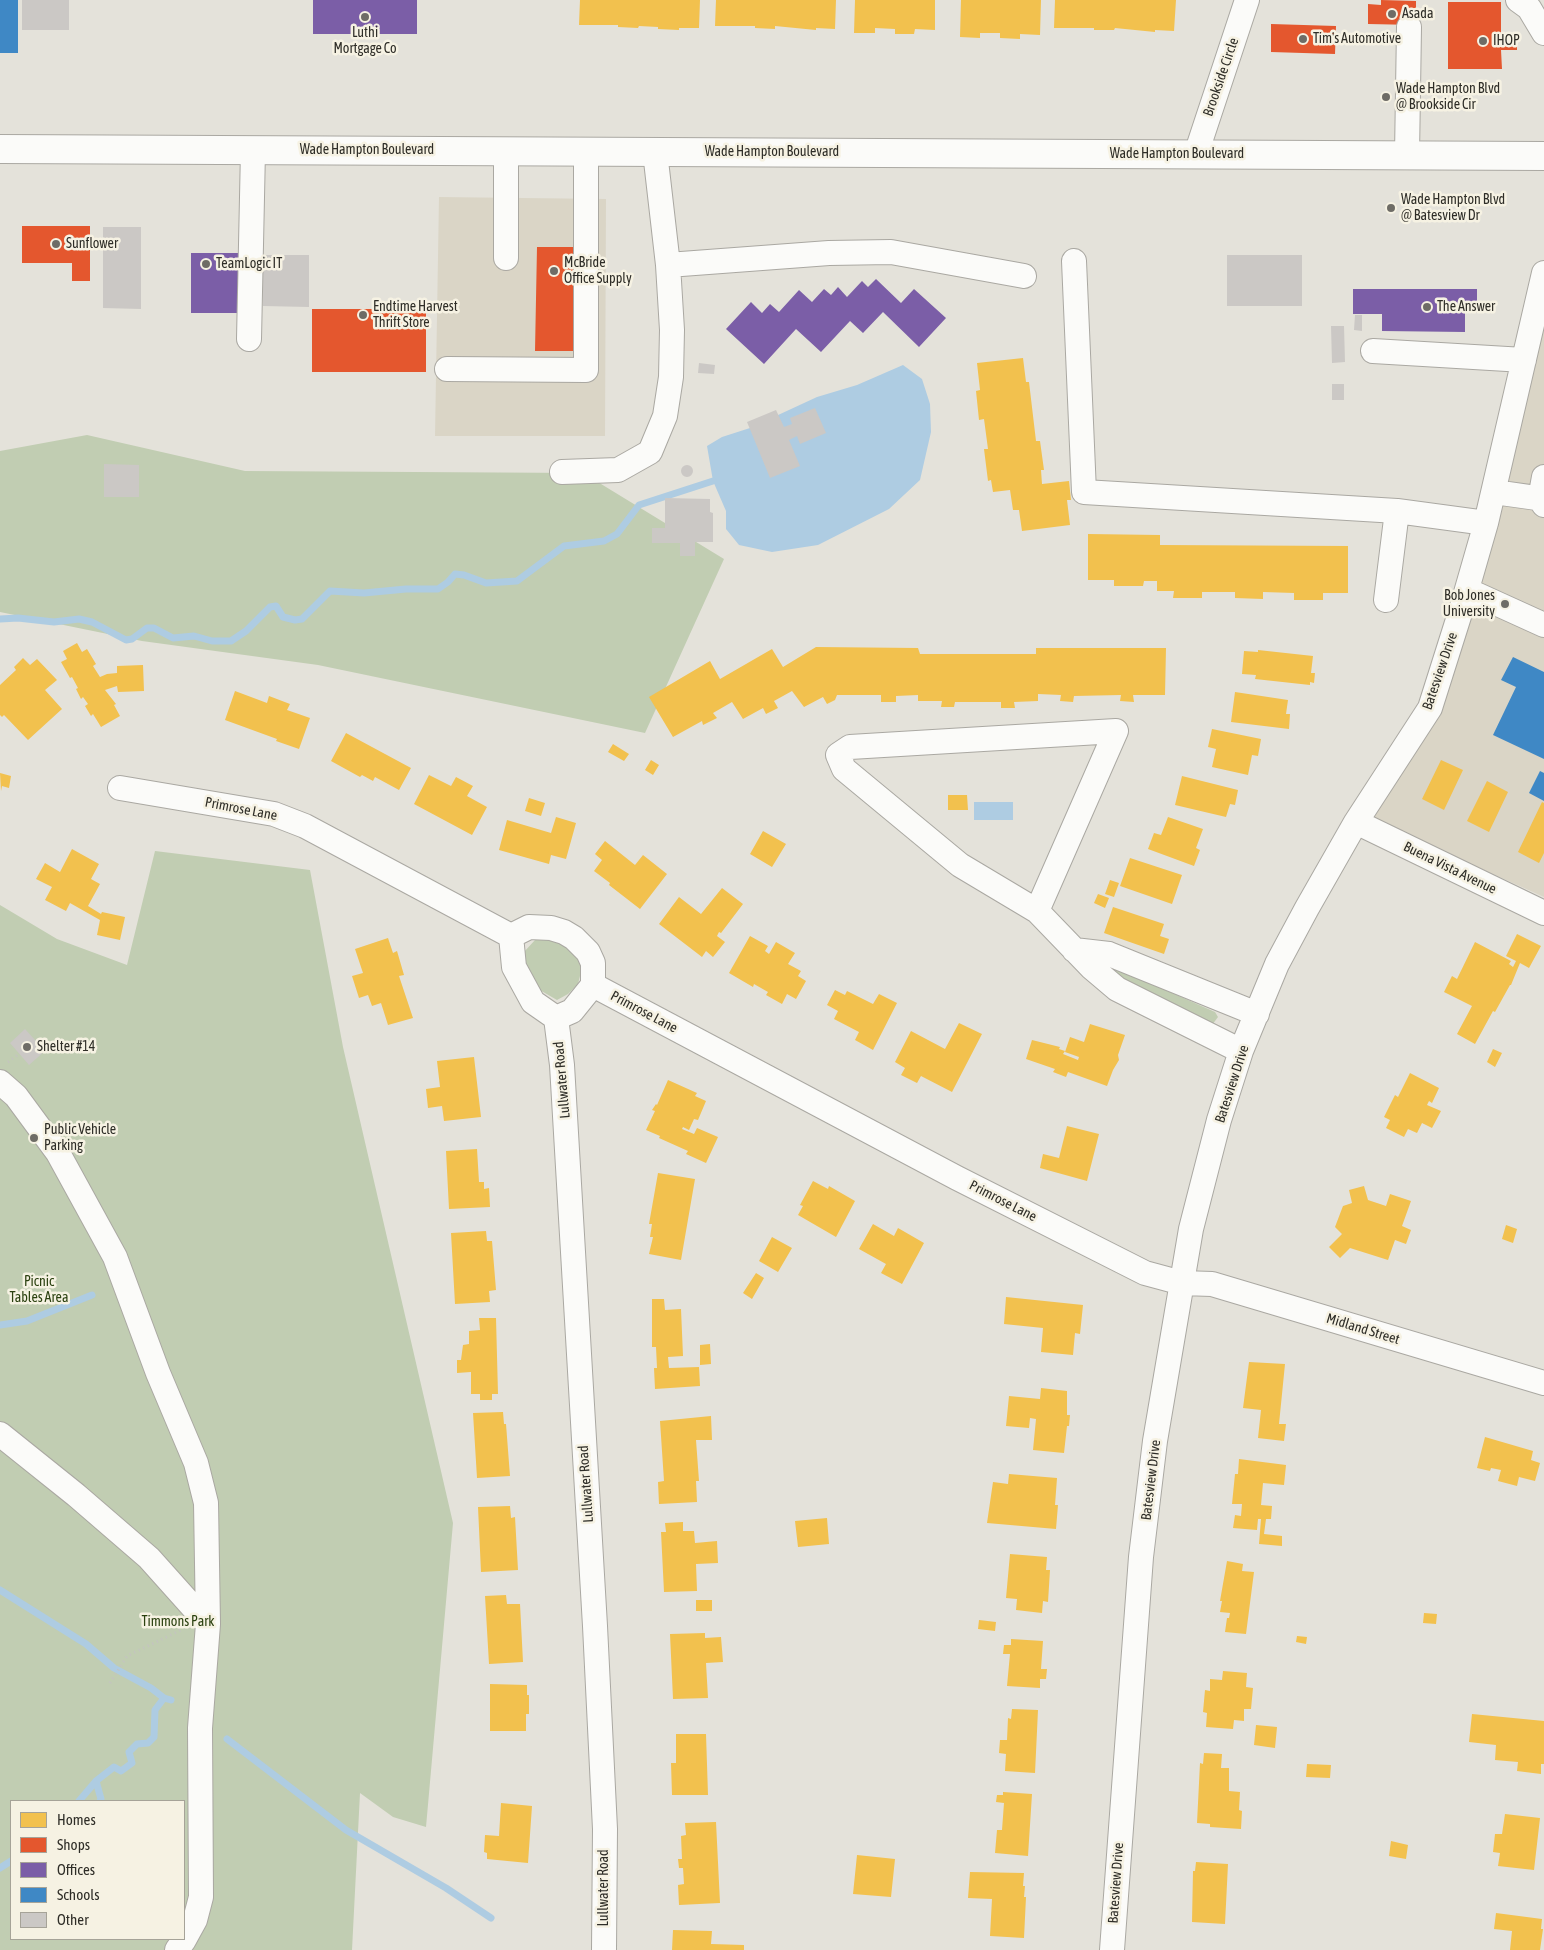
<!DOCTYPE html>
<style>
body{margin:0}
#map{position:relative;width:1544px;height:1950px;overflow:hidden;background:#e4e2da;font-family:"Asap Condensed",sans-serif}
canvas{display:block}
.legend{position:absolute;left:10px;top:1800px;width:175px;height:140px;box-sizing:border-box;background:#f6f2e3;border:1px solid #a6a398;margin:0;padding:6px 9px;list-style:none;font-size:15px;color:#2e2d27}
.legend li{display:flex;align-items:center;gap:10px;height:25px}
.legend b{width:25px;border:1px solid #a6a398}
</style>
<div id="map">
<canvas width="1544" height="1950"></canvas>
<ul class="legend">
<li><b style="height:14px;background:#f2c14e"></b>Homes</li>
<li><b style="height:14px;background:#e4572e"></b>Shops</li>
<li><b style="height:14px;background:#7b5ea7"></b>Offices</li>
<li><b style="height:14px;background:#3f88c5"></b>Schools</li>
<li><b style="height:14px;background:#cbc8c5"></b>Other</li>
</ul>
</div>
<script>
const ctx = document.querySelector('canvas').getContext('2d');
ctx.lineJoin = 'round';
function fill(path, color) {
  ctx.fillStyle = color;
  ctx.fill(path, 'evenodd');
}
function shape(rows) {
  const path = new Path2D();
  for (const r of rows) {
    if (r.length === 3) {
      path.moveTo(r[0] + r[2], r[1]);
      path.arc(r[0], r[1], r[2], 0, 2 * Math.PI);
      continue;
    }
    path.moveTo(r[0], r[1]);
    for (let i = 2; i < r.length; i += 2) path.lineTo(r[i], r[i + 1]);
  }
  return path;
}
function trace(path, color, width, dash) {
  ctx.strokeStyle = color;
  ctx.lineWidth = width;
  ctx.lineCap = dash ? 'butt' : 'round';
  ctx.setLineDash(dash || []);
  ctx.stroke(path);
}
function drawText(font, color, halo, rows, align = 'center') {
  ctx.font = font + ' "Asap Condensed",sans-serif';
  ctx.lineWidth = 5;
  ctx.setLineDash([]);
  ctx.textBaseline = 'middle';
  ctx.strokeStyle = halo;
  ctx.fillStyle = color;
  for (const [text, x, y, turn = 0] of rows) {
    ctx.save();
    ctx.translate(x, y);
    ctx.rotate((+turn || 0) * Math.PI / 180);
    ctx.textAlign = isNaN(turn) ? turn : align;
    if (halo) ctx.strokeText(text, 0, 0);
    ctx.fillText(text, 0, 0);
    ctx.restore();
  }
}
fill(shape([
 [439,197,606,199,605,436,435,436],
 [1544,291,1544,897,1373,820,1446,685]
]), '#dad5c6');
fill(shape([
 [87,435,245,471,583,473,724,559,645,733,318,665,142,641,0,612,0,451],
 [155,851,310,870,343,1047,453,1523,426,1827,393,1817,360,1793,352,1950,0,1950,0,905,57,939,127,965],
 [11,1801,184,1801,184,1939,11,1939],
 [547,936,566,943,579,955,582,968,578,984,568,994,557,1000,538,989,525,970,524,952,535,940],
 [1111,966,1215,1012,1218,1017,1212,1025,1109,974]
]), '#c1cdb2');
fill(shape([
 [903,365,922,379,930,404,931,432,920,480,889,509,818,545,772,552,739,545,726,529,726,511,713,481,707,446,722,437,750,428,817,397,857,385],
 [974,802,1013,802,1013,820,974,820]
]), '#aecce2');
fill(shape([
 [580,0,700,0,699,28,679,28,679,30,658,29,658,27,639,26,638,28,618,27,618,25,579,25],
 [716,0,836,0,835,29,816,28,816,30,775,26,775,29,755,28,755,26,715,26],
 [855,0,935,0,935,30,915,29,914,34,895,34,895,29,875,28,875,33,854,33],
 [961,0,1041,0,1040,35,1020,34,1020,39,1000,38,1000,33,980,33,980,38,960,37],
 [1055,0,1176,0,1174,31,1155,30,1155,32,1115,28,1114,30,1094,30,1094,28,1054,28],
 [1023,358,1026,382,1029,382,1036,441,1040,441,1044,470,1041,470,1042,484,1069,481,1071,500,1067,500,1070,525,1022,531,1019,510,1013,510,1010,490,993,492,991,480,988,481,984,449,988,449,984,419,979,420,976,391,980,390,977,363],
 [1088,534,1160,535,1160,545,1348,546,1348,593,1323,593,1323,600,1294,600,1294,593,1263,592,1263,599,1235,598,1235,592,1202,592,1202,598,1173,598,1174,591,1157,591,1157,581,1144,581,1143,586,1114,586,1114,580,1088,580],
 [77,643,82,652,87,649,96,664,93,666,100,677,107,674,117,673,117,666,143,665,144,691,118,692,117,686,105,690,116,704,114,705,120,716,101,727,93,714,91,716,85,706,88,704,83,697,81,699,76,689,78,688,72,677,70,678,61,662,67,659,63,651],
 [816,647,918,648,920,654,1036,654,1036,648,1166,648,1165,695,1133,695,1134,702,1120,701,1121,695,1074,696,1073,702,1060,701,1061,695,1038,694,1038,701,1014,702,1015,708,1001,708,1001,702,955,702,954,707,941,707,942,701,918,701,918,695,896,696,896,702,881,702,881,695,837,695,835,700,827,704,823,697,804,707,792,691,774,701,778,708,766,714,763,708,743,719,732,702,713,713,717,718,703,725,702,721,673,737,649,697,710,661,720,679,772,649,783,667],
 [1258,650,1313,656,1311,673,1315,673,1314,683,1310,682,1310,685,1255,679,1256,675,1242,674,1244,651,1258,652],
 [23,658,30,665,37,659,57,680,45,690,62,709,28,740,4,715,2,717,0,715,0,685,16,670,14,667],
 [235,691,267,703,269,696,290,704,287,710,310,718,299,749,276,741,277,739,225,720],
 [1235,692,1288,700,1286,714,1290,714,1289,729,1231,722],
 [1212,729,1261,739,1258,756,1252,755,1248,775,1212,767,1216,749,1208,747],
 [346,733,411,768,399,790,375,777,373,781,362,775,360,777,331,761],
 [613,744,629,754,624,761,608,752],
 [651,760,659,765,653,775,645,770],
 [1441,760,1463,770,1444,810,1422,799],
 [0,773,11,776,9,788,2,786,1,791],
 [429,775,451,786,456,777,473,786,467,796,487,807,472,835,414,804],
 [1182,776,1238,790,1235,805,1230,804,1226,817,1175,805],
 [1487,781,1508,792,1489,832,1467,821],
 [948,795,967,795,968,810,948,810],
 [529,798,545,803,541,816,525,811],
 [1542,802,1544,803,1544,853,1539,863,1518,852],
 [556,817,576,823,566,859,551,855,549,864,499,850,507,820,551,833],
 [1168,817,1203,829,1196,848,1200,850,1194,866,1148,849,1154,833,1161,835],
 [763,831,786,844,772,867,750,854],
 [605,841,635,865,643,855,667,874,640,909,609,885,610,883,594,871,602,860,595,854],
 [72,849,99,864,91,879,100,884,88,906,101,914,102,912,125,917,120,940,97,935,100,920,70,903,66,911,45,900,52,887,36,879,45,863,60,872],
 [1130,858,1182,875,1172,904,1120,886],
 [1110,880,1119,883,1114,897,1105,894],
 [722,888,743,904,721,933,719,932,717,936,725,942,713,957,706,951,702,957,659,924,679,897,701,914],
 [1098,894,1109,898,1105,908,1094,903],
 [1113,907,1164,924,1160,936,1169,939,1164,954,1104,933],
 [1517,934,1541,946,1529,968,1520,963,1511,985,1510,985,1495,1012,1493,1011,1475,1044,1457,1034,1472,1006,1444,992,1452,976,1457,979,1475,942,1511,961,1509,964,1513,967,1516,961,1506,956],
 [750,936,768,946,765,951,769,954,776,942,795,953,788,964,801,971,798,976,806,981,796,999,787,994,782,1004,766,995,768,992,754,984,753,987,729,973],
 [388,938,393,953,397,951,404,975,399,976,413,1018,388,1025,381,1003,372,1006,368,995,359,998,352,976,363,973,355,949],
 [835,990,845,995,847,991,873,1004,879,994,897,1003,873,1050,855,1040,859,1032,834,1019,838,1011,827,1005],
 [959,1023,982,1034,952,1092,921,1076,917,1083,901,1075,905,1068,895,1062,911,1031,945,1049],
 [1090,1024,1125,1035,1118,1055,1119,1060,1113,1070,1107,1086,1068,1072,1066,1077,1053,1072,1055,1069,1026,1059,1032,1040,1060,1047,1059,1049,1065,1051,1063,1054,1078,1060,1079,1057,1065,1052,1070,1037,1084,1042],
 [1493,1049,1502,1053,1495,1067,1487,1062],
 [474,1057,481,1117,444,1121,442,1106,428,1108,426,1089,440,1087,437,1061],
 [1410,1073,1439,1088,1432,1103,1429,1101,1427,1105,1441,1111,1432,1128,1422,1123,1417,1133,1408,1129,1404,1137,1386,1128,1390,1120,1384,1117,1395,1095,1398,1097],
 [668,1080,697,1093,695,1096,706,1101,698,1120,694,1119,689,1130,683,1127,682,1129,694,1134,697,1128,718,1137,706,1163,686,1154,688,1151,659,1138,660,1136,646,1130,655,1111,652,1110,656,1104,657,1105],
 [1067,1126,1099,1134,1087,1181,1040,1168,1043,1154,1059,1158],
 [477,1149,479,1182,484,1182,484,1189,489,1188,490,1207,449,1209,446,1151],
 [658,1173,695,1179,681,1260,649,1254,653,1237,650,1237,652,1224,649,1224],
 [813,1181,828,1189,829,1186,855,1201,836,1237,798,1215,803,1206,800,1205],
 [1364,1186,1368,1200,1386,1206,1390,1194,1411,1201,1402,1226,1411,1230,1406,1244,1395,1240,1388,1260,1350,1248,1340,1258,1329,1247,1342,1234,1335,1227,1343,1206,1352,1203,1349,1190],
 [873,1224,894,1236,898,1228,924,1243,902,1284,881,1273,886,1264,859,1249],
 [1506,1225,1517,1229,1513,1243,1502,1239],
 [486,1231,487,1241,492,1241,496,1290,489,1291,490,1302,455,1304,451,1233],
 [772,1237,792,1248,778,1272,759,1261],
 [756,1273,764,1278,752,1299,743,1293],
 [1006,1297,1083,1305,1080,1334,1075,1333,1073,1355,1041,1352,1043,1328,1004,1324],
 [652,1299,664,1299,665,1310,681,1309,683,1356,668,1357,669,1368,699,1367,700,1386,655,1389,654,1368,657,1368,656,1347,652,1347],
 [479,1318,496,1318,498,1394,492,1394,492,1400,480,1400,480,1394,471,1394,471,1372,457,1373,457,1360,461,1360,463,1345,469,1344,469,1331,480,1330],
 [710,1344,711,1364,700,1365,700,1345],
 [1249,1362,1285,1364,1279,1424,1286,1424,1284,1441,1258,1438,1261,1410,1243,1408],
 [1041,1388,1067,1391,1067,1415,1070,1415,1069,1426,1067,1426,1064,1453,1033,1450,1036,1419,1030,1418,1029,1428,1006,1426,1009,1396,1040,1399],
 [503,1412,504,1424,506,1424,510,1476,477,1478,473,1413],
 [711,1416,712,1440,696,1440,699,1481,696,1481,697,1502,659,1504,658,1482,664,1481,660,1421],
 [1485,1437,1533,1451,1531,1460,1540,1463,1535,1481,1519,1477,1517,1486,1498,1481,1501,1470,1491,1468,1490,1471,1477,1468],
 [1239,1459,1286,1465,1284,1485,1263,1483,1261,1505,1272,1506,1271,1519,1266,1519,1264,1534,1282,1536,1282,1546,1259,1544,1261,1519,1258,1519,1257,1530,1233,1528,1235,1515,1241,1516,1242,1504,1232,1504,1235,1474,1238,1474],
 [1009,1474,1057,1478,1055,1505,1058,1505,1056,1529,987,1523,993,1482,1008,1484],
 [510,1506,511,1518,515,1517,518,1570,481,1572,478,1507],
 [827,1518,829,1544,798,1547,795,1521],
 [683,1522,683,1531,694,1531,695,1543,717,1541,718,1563,696,1564,697,1591,664,1592,661,1532,666,1532,665,1523],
 [1010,1554,1047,1557,1046,1570,1050,1570,1048,1602,1043,1601,1042,1613,1016,1610,1017,1599,1006,1598],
 [1227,1561,1243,1564,1242,1571,1254,1572,1246,1634,1225,1632,1227,1618,1229,1618,1230,1613,1220,1612,1222,1601,1220,1601],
 [506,1595,507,1604,520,1604,523,1662,489,1664,485,1596],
 [696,1600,712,1600,712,1611,696,1611],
 [1424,1613,1437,1614,1436,1624,1423,1623],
 [979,1620,996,1622,995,1631,978,1629],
 [705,1633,705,1638,721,1637,723,1662,706,1663,708,1698,673,1699,670,1634],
 [1297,1636,1307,1637,1306,1644,1296,1642],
 [1011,1639,1043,1641,1041,1669,1047,1669,1046,1679,1040,1679,1040,1688,1007,1686,1010,1654,1003,1654,1004,1645,1011,1645],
 [1223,1671,1247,1673,1246,1687,1253,1688,1251,1709,1244,1709,1244,1721,1234,1720,1233,1729,1206,1727,1207,1713,1203,1712,1205,1690,1210,1691,1210,1679,1222,1680],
 [490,1684,527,1685,527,1695,529,1695,529,1714,526,1714,526,1731,490,1731],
 [1012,1709,1038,1710,1035,1773,1005,1771,1006,1754,999,1753,1000,1740,1007,1740,1008,1718,1011,1719],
 [1472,1714,1544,1721,1544,1764,1541,1764,1541,1774,1517,1771,1518,1762,1495,1760,1496,1745,1469,1742],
 [1256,1725,1277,1727,1275,1748,1254,1745],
 [676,1734,706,1734,708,1795,672,1795,671,1763,676,1763],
 [1204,1753,1222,1754,1221,1768,1229,1768,1229,1791,1240,1792,1239,1810,1242,1811,1241,1829,1210,1827,1210,1824,1197,1823,1200,1763,1203,1764],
 [1307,1764,1331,1765,1330,1778,1306,1777],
 [1003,1792,1032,1794,1028,1856,995,1853,997,1830,1002,1830,1004,1803,996,1802,997,1795,1003,1795],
 [501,1803,532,1806,528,1863,487,1859,487,1853,484,1852,485,1835,499,1836],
 [1505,1814,1540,1818,1534,1870,1498,1866,1500,1853,1493,1852,1495,1834,1502,1834],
 [716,1822,720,1903,679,1905,678,1885,684,1884,683,1868,679,1868,678,1859,682,1859,681,1836,686,1835,685,1823],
 [1391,1841,1408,1845,1406,1859,1389,1856],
 [857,1855,895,1859,891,1897,853,1894],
 [1196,1862,1228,1864,1225,1924,1192,1922,1193,1871,1195,1871],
 [970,1872,1024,1873,1023,1886,1025,1886,1024,1897,1026,1897,1024,1938,990,1936,992,1899,968,1898],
 [1496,1913,1542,1919,1541,1929,1543,1929,1540,1950,1510,1950,1512,1931,1494,1929],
 [673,1930,712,1931,711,1944,744,1945,744,1950,672,1950]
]), '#f2c14e');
fill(shape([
 [1381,0,1416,1,1416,25,1368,24,1368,4,1381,5],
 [1448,2,1501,2,1501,33,1517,33,1517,50,1501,50,1502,69,1448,69],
 [1271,24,1336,26,1335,54,1271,52],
 [22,226,90,226,90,281,72,281,72,263,22,263],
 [537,247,577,247,575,351,535,351],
 [312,309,426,309,426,372,312,372]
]), '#e4572e');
fill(shape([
 [313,0,417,0,417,34,313,34],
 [191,253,241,253,241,313,191,313],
 [876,279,901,303,914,289,946,318,919,347,883,312,863,333,850,321,821,352,796,329,764,364,726,329,751,302,762,313,770,304,779,312,799,290,812,302,824,289,831,295,838,287,847,297,862,281,868,287],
 [1353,289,1477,289,1477,313,1465,312,1465,332,1382,331,1382,314,1353,314]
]), '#7b5ea7');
fill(shape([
 [0,0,18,0,18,53,0,53],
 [1513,657,1544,672,1544,759,1493,735,1516,687,1501,680],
 [1540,771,1544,773,1544,801,1529,793]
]), '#3f88c5');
trace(shape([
 [0,619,18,618,54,622,79,619,92,622,126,640,132,639,147,628,154,628,173,638,194,636,212,641,231,641,246,631,270,607,276,606,283,617,295,620,302,619,330,591,364,593,406,589,438,589,448,582,455,574,464,575,486,583,517,581,564,546,604,541,617,534,639,505,713,481],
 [0,1325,27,1321,92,1295],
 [0,1590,86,1644,114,1668,151,1688,164,1698,171,1700],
 [227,1739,346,1830,446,1888,491,1918],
 [96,1781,101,1799,100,1801],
 [79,1801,96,1781,114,1767,121,1771,132,1763,129,1752,137,1744,148,1743,154,1737,155,1710,164,1698],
 [0,1868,11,1861]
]), '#aecce2', 7);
fill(shape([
 [22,0,69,0,69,30,22,30],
 [103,227,141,227,141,309,103,308],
 [263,255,309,255,309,307,263,306],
 [1227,255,1302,255,1302,306,1227,306],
 [1355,315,1362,315,1362,331,1354,330],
 [1331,326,1344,326,1345,362,1332,363],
 [699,363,715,365,714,374,698,373],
 [1332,384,1344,384,1344,400,1332,400],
 [815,408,826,433,800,444,797,436,789,440,800,466,770,478,747,422,776,410,784,427,792,424,790,418],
 [104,464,139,465,139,497,104,497],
 [687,471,6],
 [665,498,710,499,710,512,713,513,713,542,695,542,695,556,680,556,680,543,652,543,652,528,665,528],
 [25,1029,45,1051,29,1065,10,1043]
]), '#cbc8c5');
const minor = shape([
 [1518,0,1529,8,1544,33],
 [506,151,506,258],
 [655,152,668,265,829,253,891,252,1024,276],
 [1196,154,1247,0],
 [1407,155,1409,27],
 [1074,261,1084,492,1397,511,1486,523],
 [249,339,253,150],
 [1373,351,1524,360],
 [447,369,586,370,586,151],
 [562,472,618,470,650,452,665,416,671,377,672,330,668,265],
 [1544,477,1540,499,1544,505],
 [1494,492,1544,499],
 [1467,590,1544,625],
 [1386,600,1397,511],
 [120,788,274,814,305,826,511,936,529,927,551,928,564,932,574,938,588,952,593,963,593,985,957,1178,1145,1273,1182,1283,1212,1284,1544,1383],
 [1356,822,1544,913],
 [1037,911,1116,731,850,747,838,755,844,769,960,865,1037,911,1091,967,1117,989,1241,1051],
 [511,936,514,967,533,1002,556,1018],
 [1074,950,1109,954,1257,1014],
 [593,985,572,1011,556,1018,562,1065,595,1626,605,1829,604,1950],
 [0,1082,16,1096,58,1153,115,1257,158,1373,196,1463,206,1503,208,1624,200,1728,201,1897,195,1920,184,1940,177,1950],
 [0,1434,76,1495,149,1558,208,1624],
 [1112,1950,1141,1557,1155,1441,1191,1229,1219,1120,1241,1051,1277,964,1307,908,1356,822,1430,708,1461,610,1486,523,1544,273]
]);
const major = shape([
 [0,149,1544,156]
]);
trace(minor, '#aaa8a2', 26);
trace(major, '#aaa8a2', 30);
trace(shape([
 [8,1062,19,1054],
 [110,1683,127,1656,183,1629]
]), '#c4c3c1', 3, [1, 4]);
trace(minor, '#fbfbf9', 24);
trace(major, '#fbfbf9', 28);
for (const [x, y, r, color] of [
 [1392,14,5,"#6e6c66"],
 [365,17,5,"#6e6c66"],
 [1303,39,5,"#6e6c66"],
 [1483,41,5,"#6e6c66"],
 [1386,97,5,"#6e6c66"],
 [1391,208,5,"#6e6c66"],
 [56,244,5,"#6e6c66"],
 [206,264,5,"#6e6c66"],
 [554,271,5,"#6e6c66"],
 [1427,307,5,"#6e6c66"],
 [363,315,5,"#6e6c66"],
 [1505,604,5,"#6e6c66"],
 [27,1047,5,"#6e6c66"],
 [34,1138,5,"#6e6c66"]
]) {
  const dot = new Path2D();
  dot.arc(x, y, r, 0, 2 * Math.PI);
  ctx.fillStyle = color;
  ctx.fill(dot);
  trace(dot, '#f6f2e3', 2);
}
drawText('14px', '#2e2d27', '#f6f2e3', [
 ["Asada",1402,14],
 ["Luthi",365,33,"center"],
 ["Mortgage Co",365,49,"center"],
 ["Tim's Automotive",1313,39],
 ["IHOP",1493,41],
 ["Wade Hampton Blvd",1396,89],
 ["@ Brookside Cir",1396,105],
 ["Wade Hampton Blvd",1401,200],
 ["@ Batesview Dr",1401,216],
 ["Sunflower",66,244],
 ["McBride",564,263],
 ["Office Supply",564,279],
 ["TeamLogic IT",216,264],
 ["Endtime Harvest",373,307],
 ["Thrift Store",373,323],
 ["The Answer",1437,307],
 ["Bob Jones",1495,596,"right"],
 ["University",1495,612,"right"],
 ["Shelter #14",37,1047],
 ["Public Vehicle",44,1130],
 ["Parking",44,1146]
], 'left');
drawText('14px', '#2e2d27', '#f6f2e3', [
 ["Brookside Circle",1221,77,-71],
 ["Wade Hampton Boulevard",367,150],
 ["Wade Hampton Boulevard",772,152],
 ["Wade Hampton Boulevard",1177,154],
 ["Batesview Drive",1440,671,-71],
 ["Primrose Lane",241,809,11],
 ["Buena Vista Avenue",1450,868,26],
 ["Primrose Lane",644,1012,28],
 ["Lullwater Road",562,1080,-95],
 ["Batesview Drive",1232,1084,-72],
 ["Primrose Lane",1003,1201,27],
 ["Midland Street",1363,1329,17],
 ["Batesview Drive",1151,1480,-83],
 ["Lullwater Road",586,1484,-94],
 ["Batesview Drive",1116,1883,-86],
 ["Lullwater Road",604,1888,-90]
]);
drawText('14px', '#2b4110', '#f6f2e3', [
 ["Picnic",39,1282],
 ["Tables Area",39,1298],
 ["Timmons Park",178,1622]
]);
</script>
